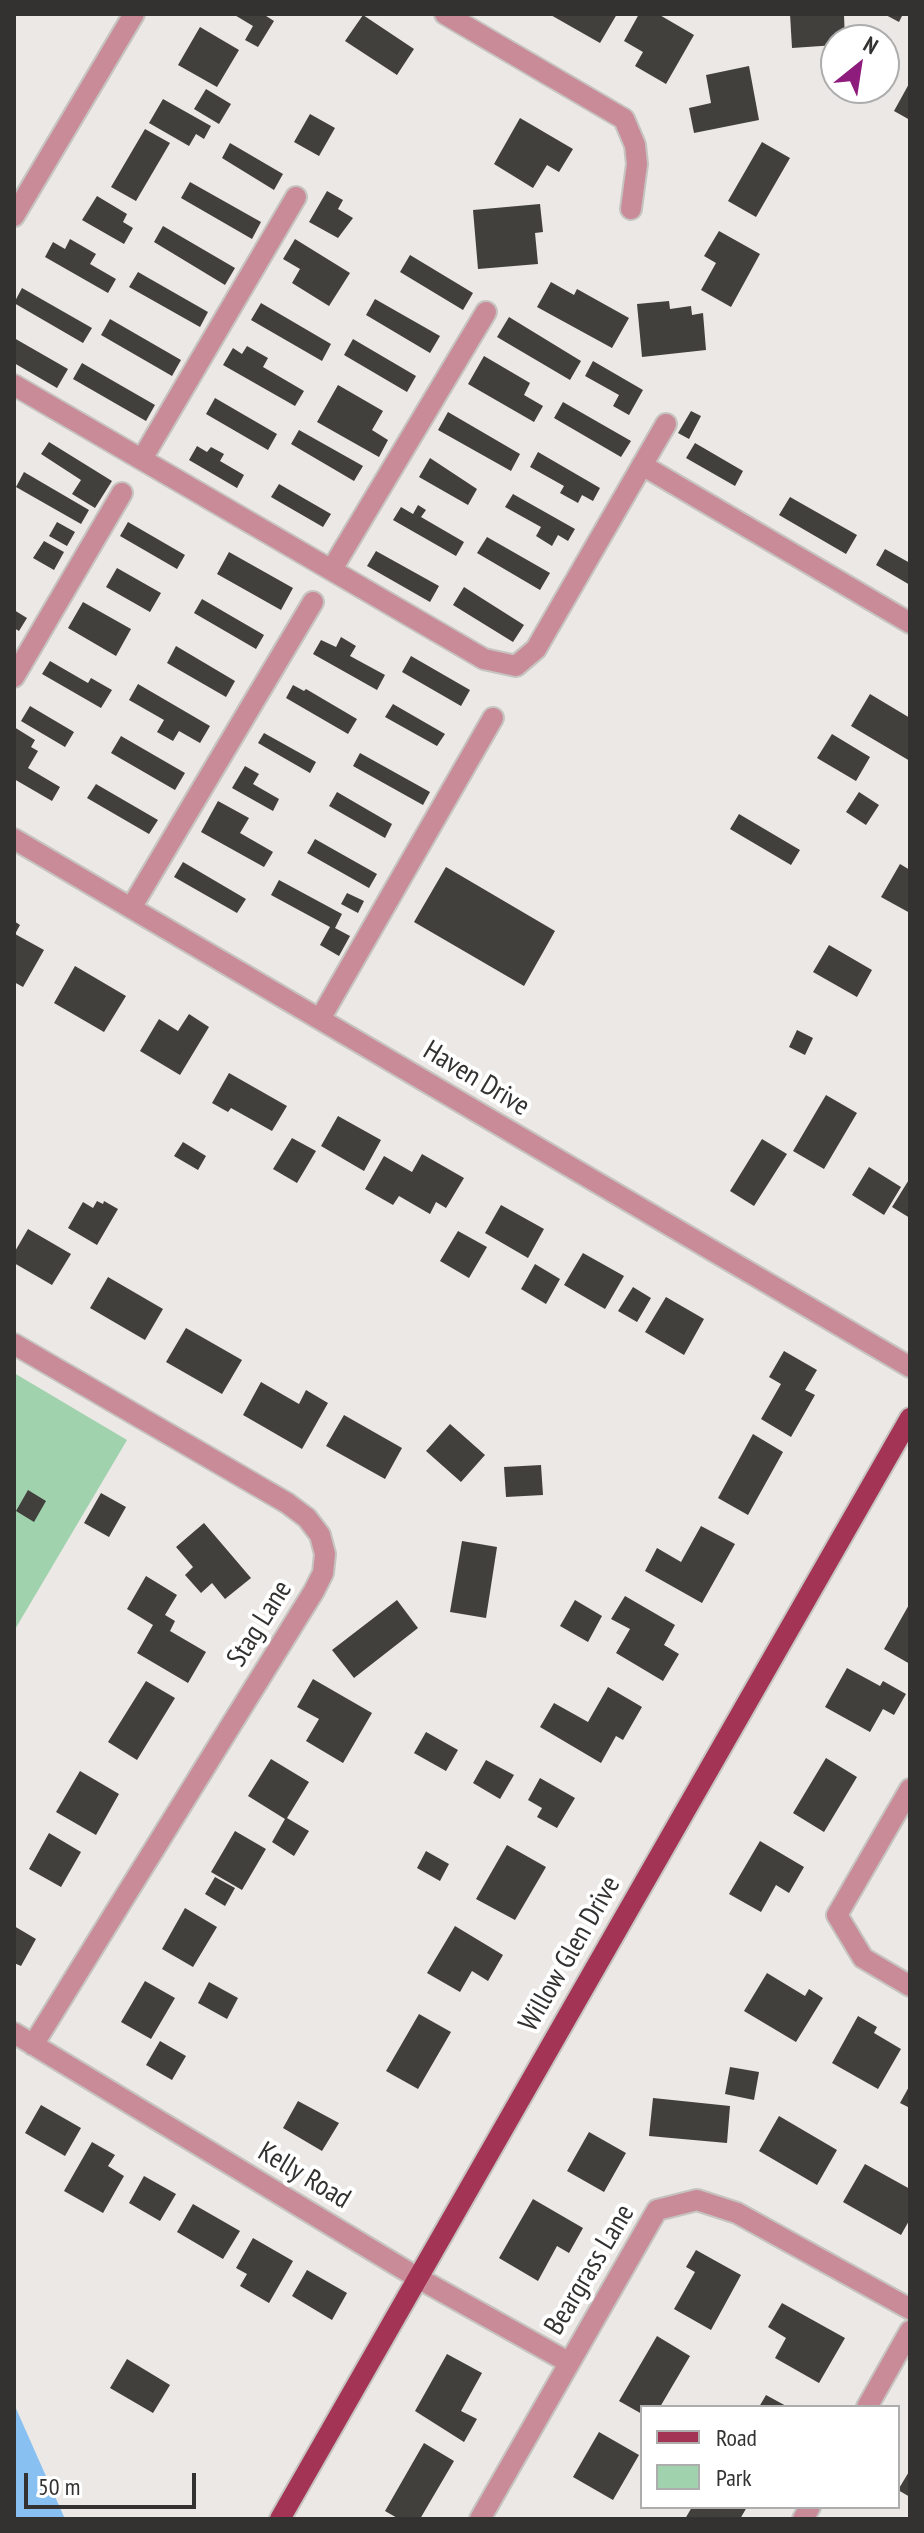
<!DOCTYPE html>
<style>
body{margin:0}
#map{position:relative;width:924px;height:2533px;overflow:hidden;background:#ebe8e5;font-family:"PT Sans Narrow",sans-serif}
canvas{display:block}
.frame{position:absolute;inset:0;border:16px solid #333231;pointer-events:none}
.legend{position:absolute;left:640px;top:2405px;width:260px;height:104px;box-sizing:border-box;background:#fff;border:2px solid #adadad;margin:0;padding:10px 14px;list-style:none;font-size:24px;color:#333231}
.legend li{display:flex;align-items:center;gap:16px;height:40px}
.legend b{width:40px;border:2px solid #adadad}
.north{position:absolute;left:820px;top:24px;width:80px;height:80px;box-sizing:border-box;background:#fff;border:2px solid #adadad;border-radius:50%;rotate:30deg;font-size:22px;font-weight:700;line-height:32px;text-align:center;color:#333231}
.north::after{content:'';display:block;margin:auto;width:28px;height:36px;background:#8e1c7d;clip-path:polygon(50% 0,100% 100%,50% 72%,0 100%)}
.scale{position:absolute;left:24px;top:2473px;width:172px;height:36px;box-sizing:border-box;border:4px solid #333231;border-top:0;padding-left:10px;font-size:24px;line-height:28px;white-space:nowrap;color:#333231;-webkit-text-stroke:6px #fff;paint-order:stroke}
</style>
<div id="map">
<canvas width="924" height="2533"></canvas>
<div class="frame"></div>
<ul class="legend">
<li><b style="height:10px;background:#a33456"></b>Road</li>
<li><b style="height:22px;background:#9fd2ad"></b>Park</li>
</ul>
<div class="north">N</div>
<div class="scale">50 m</div>
</div>
<script>
const ctx = document.querySelector('canvas').getContext('2d');
ctx.lineJoin = 'round';
function fill(path, color) {
  ctx.fillStyle = color;
  ctx.fill(path, 'evenodd');
}
function shape(rows) {
  const path = new Path2D();
  for (const r of rows) {
    path.moveTo(r[0], r[1]);
    for (let i = 2; i < r.length; i += 2) path.lineTo(r[i], r[i + 1]);
  }
  return path;
}
function trace(path, color, width, dash) {
  ctx.strokeStyle = color;
  ctx.lineWidth = width;
  ctx.lineCap = dash ? 'butt' : 'round';
  ctx.setLineDash(dash || []);
  ctx.stroke(path);
}
function drawText(font, color, halo, rows, align = 'center') {
  ctx.font = font + ' "PT Sans Narrow",sans-serif';
  ctx.lineWidth = 8;
  ctx.setLineDash([]);
  ctx.textBaseline = 'middle';
  ctx.strokeStyle = halo;
  ctx.fillStyle = color;
  for (const [text, x, y, turn = 0] of rows) {
    ctx.save();
    ctx.translate(x, y);
    ctx.rotate((+turn || 0) * Math.PI / 180);
    ctx.textAlign = isNaN(turn) ? turn : align;
    if (halo) ctx.strokeText(text, 0, 0);
    ctx.fillText(text, 0, 0);
    ctx.restore();
  }
}
fill(shape([
 [14,1373,127,1440,14,1631]
]), '#9fd2ad');
fill(shape([
 [14,2404,65,2519,14,2519]
]), '#89c0f2');
fill(shape([
 [233,14,263,14,274,21,258,47,245,40,253,26],
 [549,14,617,14,600,43],
 [639,14,658,14,694,35,666,84,635,66,643,52,624,41],
 [790,14,844,15,845,40,836,40,836,45,792,48],
 [884,14,903,14,899,22],
 [363,15,414,49,397,75,345,41],
 [200,27,239,50,217,87,178,65],
 [749,66,759,120,694,133,689,108,711,103,706,75],
 [910,82,910,120,894,111],
 [206,89,231,104,219,124,194,109],
 [163,99,211,126,204,139,196,134,189,146,149,123],
 [310,114,335,128,319,156,294,142],
 [520,118,573,149,559,172,547,165,533,188,494,164],
 [145,129,170,143,136,201,111,187],
 [762,142,790,158,756,217,728,201],
 [230,143,283,174,274,190,222,158],
 [190,182,261,222,252,239,181,198],
 [327,191,343,200,338,209,353,218,338,238,309,222],
 [97,196,127,214,123,222,133,228,124,244,82,220],
 [540,204,543,232,535,233,538,264,478,269,473,210],
 [163,226,235,268,225,285,154,242],
 [719,231,760,254,731,307,701,290,716,263,704,256],
 [70,239,96,254,90,264,116,279,108,293,45,257,53,242,65,249],
 [295,239,350,273,329,306,292,283,300,269,283,259],
 [410,255,473,293,463,310,400,272],
 [138,272,208,312,200,327,129,287],
 [551,282,574,295,577,289,629,318,612,348,537,307],
 [22,288,92,328,83,343,14,303],
 [375,299,440,336,430,353,366,315],
 [669,301,670,309,691,306,692,315,703,313,706,350,642,357,637,304],
 [261,303,331,344,322,361,251,320],
 [509,317,581,361,570,380,497,337],
 [110,319,181,360,172,376,101,335],
 [14,338,68,369,57,388,14,363],
 [353,339,416,376,407,392,344,355],
 [247,346,268,358,263,367,304,391,295,406,223,365,233,348,242,354],
 [484,356,530,383,524,395,543,406,534,422,468,384],
 [593,361,643,390,629,415,613,406,619,395,585,376],
 [82,363,155,405,146,421,73,379],
 [338,385,383,411,372,430,388,440,379,457,317,422],
 [215,398,277,434,268,450,206,414],
 [563,402,631,441,621,457,554,418],
 [691,411,701,416,689,439,678,433],
 [448,412,520,454,511,471,438,430],
 [299,430,363,466,354,481,291,444],
 [49,442,112,481,95,508,72,494,81,480,41,454],
 [695,443,743,471,735,486,686,458],
 [197,446,207,452,211,447,224,454,220,461,244,475,237,488,189,460],
 [538,452,600,488,593,501,582,495,578,503,560,493,564,486,530,467],
 [430,458,477,489,468,505,419,477],
 [24,472,89,510,81,524,16,487],
 [279,484,331,514,323,527,271,497],
 [513,494,575,529,568,541,558,535,552,546,536,536,541,527,505,507],
 [790,497,857,535,846,554,779,515],
 [418,505,426,510,421,517,464,542,456,556,393,520,401,507,413,514],
 [57,522,75,532,67,546,49,536],
 [128,522,185,555,177,569,120,536],
 [487,537,550,573,540,590,477,553],
 [44,541,64,552,54,570,33,558],
 [885,549,910,563,910,585,876,565],
 [376,551,439,586,430,602,367,566],
 [229,552,293,588,281,610,217,574],
 [117,568,161,593,150,612,106,587],
 [464,587,524,625,513,642,453,605],
 [202,599,264,635,256,649,194,613],
 [83,602,131,629,116,656,68,628],
 [14,610,27,618,19,631,14,628],
 [341,637,356,646,350,656,385,675,377,690,313,654,321,640,336,647],
 [176,646,235,681,226,697,167,663],
 [411,656,470,690,461,706,402,672],
 [50,661,88,683,91,678,112,690,101,708,42,674],
 [138,684,210,726,200,743,179,731,173,741,157,732,164,720,129,700],
 [293,685,304,691,306,689,357,719,348,734,286,698],
 [870,694,910,718,910,761,851,726],
 [393,704,445,734,437,746,385,717],
 [30,706,74,732,65,747,21,721],
 [14,727,35,740,31,747,38,751,28,768,60,787,52,801,14,779],
 [264,733,316,762,310,773,258,743],
 [832,734,870,757,856,781,817,758],
 [121,736,185,773,175,790,111,753],
 [360,753,430,792,423,805,353,766],
 [245,766,259,774,253,784,279,799,273,811,232,788],
 [96,784,158,820,149,834,87,798],
 [337,792,392,824,385,838,329,806],
 [859,792,879,805,866,825,846,812],
 [218,801,249,818,240,833,273,852,264,867,201,832],
 [739,814,800,850,791,865,730,829],
 [315,839,377,874,369,888,307,853],
 [183,862,246,899,237,913,174,877],
 [900,864,910,870,910,913,881,897],
 [446,867,555,931,524,986,414,922],
 [279,880,342,914,335,928,350,936,339,956,320,945,330,927,271,895],
 [347,893,364,901,358,913,341,904],
 [14,921,20,925,15,934,44,950,23,987,14,982],
 [829,945,872,970,857,997,813,972],
 [75,966,126,996,104,1032,54,1003],
 [189,1014,209,1027,180,1075,140,1051,159,1019,178,1031],
 [797,1030,813,1038,805,1055,789,1047],
 [229,1073,287,1106,272,1131,231,1108,228,1112,212,1103],
 [826,1095,857,1113,824,1169,793,1151],
 [338,1116,381,1140,364,1171,321,1146],
 [292,1138,316,1151,297,1183,273,1169],
 [762,1139,787,1154,754,1206,730,1191],
 [183,1142,206,1156,198,1170,174,1156],
 [422,1154,464,1178,446,1208,436,1202,430,1214,399,1196,393,1205,365,1189,384,1156,412,1172],
 [869,1167,901,1187,884,1215,852,1195],
 [910,1178,910,1218,892,1207],
 [97,1201,103,1204,104,1201,118,1209,97,1245,68,1228,83,1202,93,1208],
 [501,1205,544,1229,528,1258,485,1233],
 [28,1229,71,1254,52,1285,14,1263,14,1253],
 [458,1231,487,1247,469,1278,440,1261],
 [583,1253,624,1276,605,1309,564,1285],
 [535,1264,560,1279,546,1304,521,1289],
 [108,1277,163,1309,145,1340,90,1308],
 [633,1287,651,1298,637,1322,618,1311],
 [666,1297,704,1319,684,1355,645,1332],
 [186,1328,242,1360,222,1394,166,1362],
 [784,1351,817,1370,805,1390,815,1395,791,1437,761,1419,781,1384,769,1377],
 [261,1382,299,1404,306,1390,328,1403,302,1449,243,1415],
 [344,1415,402,1448,385,1479,326,1446],
 [450,1424,485,1455,461,1482,426,1451],
 [753,1434,783,1452,748,1515,718,1498],
 [541,1465,543,1495,506,1497,504,1467],
 [28,1490,46,1501,34,1522,16,1511],
 [101,1493,126,1507,109,1537,84,1523],
 [204,1523,251,1578,225,1599,212,1583,201,1593,185,1575,193,1567,176,1547],
 [701,1526,735,1544,702,1603,645,1571,657,1548,681,1562],
 [462,1541,497,1547,486,1618,450,1612],
 [146,1576,177,1595,165,1615,175,1621,170,1631,206,1652,188,1683,137,1653,153,1625,127,1609],
 [625,1596,675,1625,664,1645,679,1654,663,1681,616,1653,630,1629,611,1619],
 [397,1600,418,1628,354,1678,332,1650],
 [575,1600,602,1616,588,1642,560,1626],
 [910,1603,910,1664,884,1649],
 [847,1668,880,1686,883,1681,906,1694,894,1715,883,1709,870,1732,825,1707],
 [313,1679,372,1713,343,1763,306,1741,319,1719,297,1707],
 [146,1681,175,1698,137,1760,108,1742],
 [608,1687,642,1707,623,1740,616,1736,601,1763,540,1727,554,1703,588,1722],
 [426,1732,458,1750,446,1771,414,1753],
 [826,1758,857,1777,824,1832,793,1813],
 [271,1759,309,1782,287,1818,309,1831,294,1856,272,1842,285,1819,248,1796],
 [486,1760,514,1775,500,1799,473,1783],
 [80,1771,119,1794,96,1835,56,1812],
 [540,1778,575,1798,557,1828,537,1817,542,1808,528,1800],
 [235,1831,266,1849,242,1890,211,1872],
 [49,1833,81,1852,61,1887,29,1869],
 [760,1841,804,1867,789,1893,776,1885,761,1912,729,1894],
 [507,1845,546,1867,515,1920,476,1899],
 [426,1851,449,1864,440,1881,417,1868],
 [215,1877,235,1888,225,1906,205,1894],
 [185,1908,217,1927,193,1967,162,1949],
 [14,1926,36,1939,21,1966,14,1963],
 [455,1926,503,1955,488,1981,472,1971,460,1992,427,1973],
 [767,1973,805,1996,809,1989,823,1998,796,2042,744,2011],
 [145,1981,175,1998,151,2039,121,2022],
 [209,1982,238,1998,227,2019,198,2003],
 [419,2014,451,2032,418,2089,386,2071],
 [858,2016,877,2027,874,2033,901,2049,878,2089,832,2063],
 [160,2041,186,2056,172,2080,146,2065],
 [730,2067,759,2072,754,2100,725,2094],
 [910,2085,910,2108,900,2103],
 [653,2098,730,2106,727,2143,649,2136],
 [298,2101,339,2123,322,2151,283,2128],
 [41,2105,81,2128,65,2156,25,2133],
 [779,2116,837,2150,817,2185,759,2151],
 [589,2132,626,2153,604,2192,567,2171],
 [92,2142,115,2155,108,2166,124,2176,103,2213,64,2191],
 [865,2164,910,2189,910,2219,901,2235,843,2202],
 [144,2176,176,2194,160,2221,129,2203],
 [533,2199,583,2228,569,2253,557,2246,538,2281,499,2258],
 [193,2204,240,2231,223,2259,177,2232],
 [253,2238,293,2261,269,2303,240,2286,247,2274,236,2268],
 [696,2250,741,2275,711,2330,674,2309,695,2272,686,2267],
 [307,2270,347,2293,332,2320,292,2296],
 [782,2303,845,2338,819,2383,775,2358,786,2338,768,2327],
 [657,2336,690,2356,660,2407,642,2407,642,2414,619,2401],
 [447,2354,482,2373,461,2411,477,2419,464,2442,415,2411],
 [127,2359,170,2385,153,2413,110,2388],
 [766,2395,788,2407,759,2407],
 [599,2432,639,2455,613,2500,573,2477],
 [424,2443,454,2461,420,2519,399,2519,385,2511],
 [910,2470,910,2497,898,2490],
 [692,2507,747,2507,740,2519,685,2519]
]), '#41403d');
const minor = shape([
 [445,14,624,119,635,145,637,164,631,209],
 [14,216,134,14],
 [14,385,484,659,516,666,536,649,666,424],
 [142,459,296,197],
 [642,465,910,623],
 [332,569,486,312],
 [14,677,122,493],
 [14,839,910,1367],
 [131,908,313,602],
 [320,1019,493,718],
 [14,1344,287,1503,307,1518,320,1535,325,1554,323,1573,314,1591,33,2045],
 [910,1789,837,1915,863,1958,910,1986],
 [14,2033,418,2278,568,2362],
 [867,2407,910,2331],
 [480,2519,657,2210,697,2200,737,2213,910,2309],
 [803,2519,810,2507]
]);
const major = shape([
 [280,2519,910,1418]
]);
trace(minor, '#c6c4c1', 24);
trace(major, '#c6c4c1', 24);
trace(minor, '#ca8b98', 20);
trace(major, '#a33456', 20);
drawText('28px', '#333231', '#fff', [
 ["Haven Drive",476,1079,31],
 ["Stag Lane",260,1624,-58],
 ["Willow Glen Drive",570,1954,-60],
 ["Kelly Road",304,2176,31],
 ["Beargrass Lane",590,2270,-59]
]);
</script>
